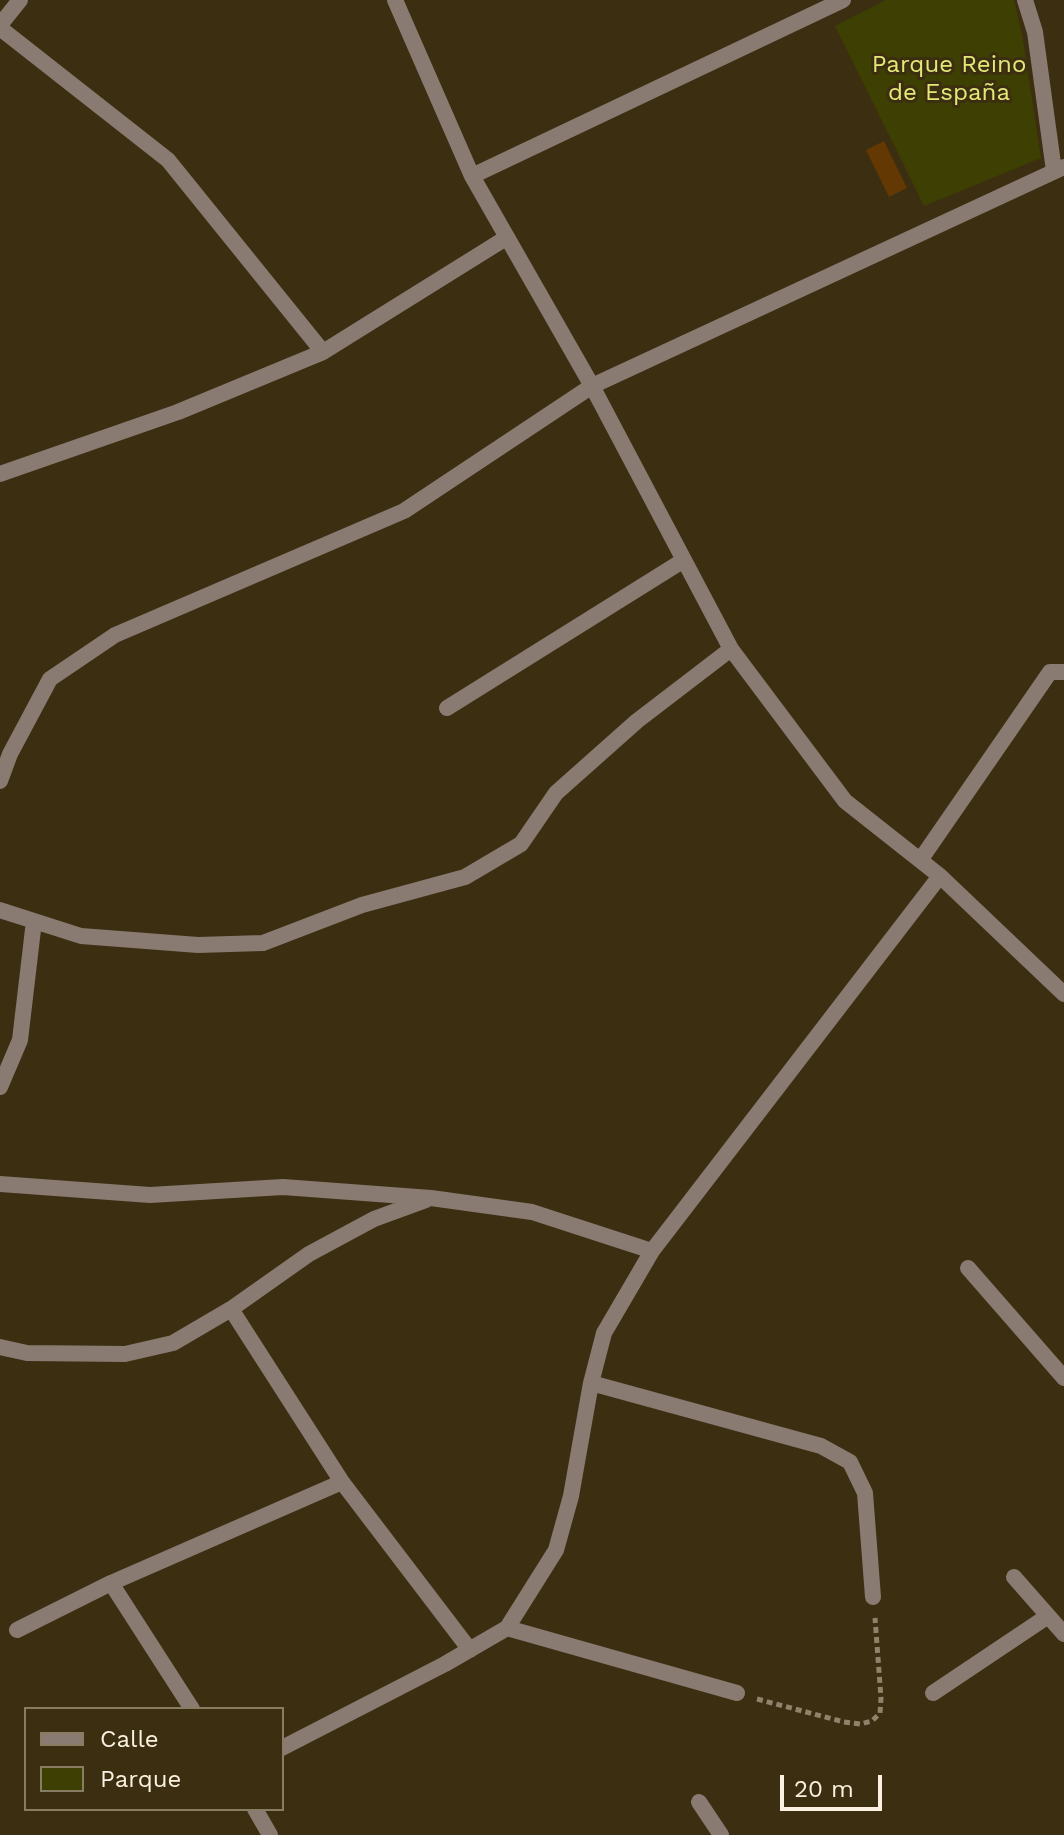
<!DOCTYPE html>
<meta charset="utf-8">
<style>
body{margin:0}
#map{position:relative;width:1064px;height:1835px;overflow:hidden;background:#3c2e10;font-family:"Work Sans",sans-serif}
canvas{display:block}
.legend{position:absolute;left:24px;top:1707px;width:260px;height:104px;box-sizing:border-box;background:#3c2e10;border:2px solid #887c63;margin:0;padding:10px 14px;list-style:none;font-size:24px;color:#faf1e0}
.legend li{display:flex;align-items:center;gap:16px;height:40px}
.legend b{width:40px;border:2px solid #887c63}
.scale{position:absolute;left:780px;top:1775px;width:102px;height:36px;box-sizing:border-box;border:4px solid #faf1e0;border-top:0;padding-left:10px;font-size:24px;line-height:28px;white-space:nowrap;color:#faf1e0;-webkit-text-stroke:6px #3c2e10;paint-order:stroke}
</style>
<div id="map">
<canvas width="1064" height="1835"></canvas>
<ul class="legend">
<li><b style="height:10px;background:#897a72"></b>Calle</li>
<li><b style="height:22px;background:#3e3f02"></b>Parque</li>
</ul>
<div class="scale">20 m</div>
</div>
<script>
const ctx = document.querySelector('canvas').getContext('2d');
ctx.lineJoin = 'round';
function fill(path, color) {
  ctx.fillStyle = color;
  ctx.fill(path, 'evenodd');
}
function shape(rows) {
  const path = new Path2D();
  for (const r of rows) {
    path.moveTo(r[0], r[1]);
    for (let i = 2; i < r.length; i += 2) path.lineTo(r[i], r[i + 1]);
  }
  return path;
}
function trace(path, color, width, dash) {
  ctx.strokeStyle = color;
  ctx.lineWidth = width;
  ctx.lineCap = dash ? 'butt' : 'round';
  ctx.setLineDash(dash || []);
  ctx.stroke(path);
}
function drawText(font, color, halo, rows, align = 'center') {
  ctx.font = font + ' "Work Sans",sans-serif';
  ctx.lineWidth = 6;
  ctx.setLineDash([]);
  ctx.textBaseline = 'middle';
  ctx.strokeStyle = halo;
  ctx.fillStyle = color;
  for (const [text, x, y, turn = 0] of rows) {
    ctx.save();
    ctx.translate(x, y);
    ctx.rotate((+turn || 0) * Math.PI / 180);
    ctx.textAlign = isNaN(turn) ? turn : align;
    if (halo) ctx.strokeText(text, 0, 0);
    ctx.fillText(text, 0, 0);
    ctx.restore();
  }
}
fill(shape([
 [886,0,1014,0,1022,34,1041,158,924,206,835,26]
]), '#3e3f02');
fill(shape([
 [884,141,907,188,889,197,866,150]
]), '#633803');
trace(shape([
 [757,1699,844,1722,860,1724,872,1721,880,1713,881,1698,875,1618]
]), '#8f836b', 5, [6, 4]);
trace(shape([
 [395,0,472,176,592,386,731,649,845,801,940,876,1064,994],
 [1025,0,1035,32,1054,171],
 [0,25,20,0],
 [0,28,168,160,323,352],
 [472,176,843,0],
 [0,474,178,412,323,352,506,238],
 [447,708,684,560],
 [0,781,10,754,50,679,115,635,404,511,592,386,1064,167],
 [921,859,1050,672,1064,672],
 [0,910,81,936,198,945,263,943,362,905,465,877,521,844,556,793,637,721,731,649],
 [0,1087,20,1040,34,921],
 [0,1184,150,1195,283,1187,431,1198,532,1212,652,1251],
 [968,1268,1064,1378],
 [231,1309,342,1482,470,1650],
 [0,1347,27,1353,125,1354,173,1343,231,1309,309,1254,374,1219,426,1200],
 [591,1383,821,1446,850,1462,865,1493,873,1597],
 [1014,1577,1064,1634],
 [111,1583,192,1709],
 [507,1628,737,1693],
 [17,1630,111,1583,342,1482],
 [933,1693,1048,1616],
 [282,1748,445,1664,507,1628,556,1550,571,1496,591,1383,604,1333,652,1251,940,876],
 [699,1802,721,1835],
 [255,1809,270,1835]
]), '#897a72', 16);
drawText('24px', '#e4e877', '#3c2e10', [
 ["Parque Reino",949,65],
 ["de España",949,93]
]);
</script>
